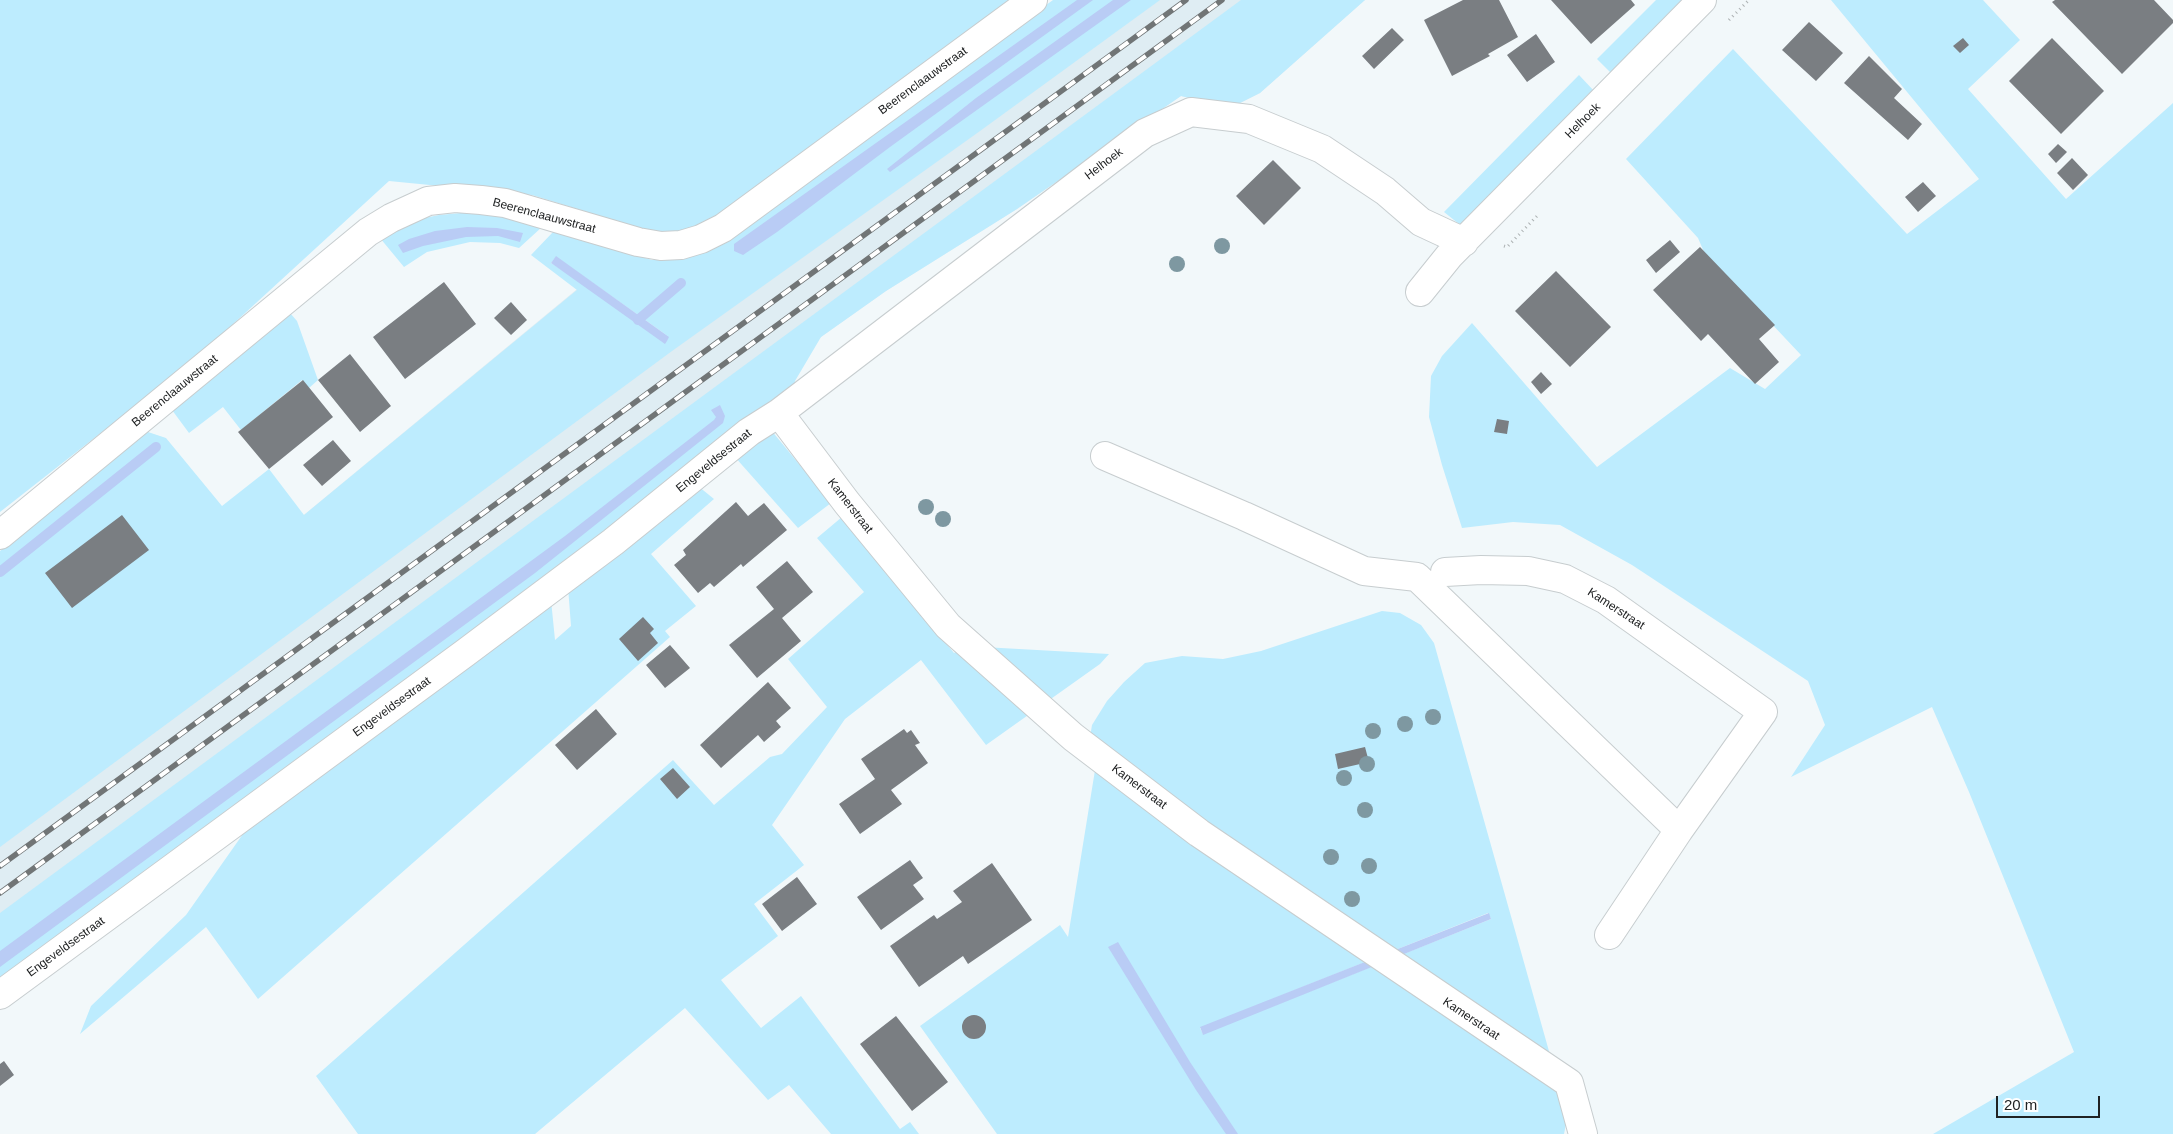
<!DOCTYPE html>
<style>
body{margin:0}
#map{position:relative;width:2173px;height:1134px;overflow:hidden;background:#f2f8fa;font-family:Arial,sans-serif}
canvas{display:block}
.scale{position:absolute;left:1996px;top:1096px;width:104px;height:22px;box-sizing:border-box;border:2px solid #202223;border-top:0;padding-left:6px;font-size:15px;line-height:18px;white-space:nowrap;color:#202223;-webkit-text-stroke:4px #fff;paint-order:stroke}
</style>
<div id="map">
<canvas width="2173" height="1134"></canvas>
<div class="scale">20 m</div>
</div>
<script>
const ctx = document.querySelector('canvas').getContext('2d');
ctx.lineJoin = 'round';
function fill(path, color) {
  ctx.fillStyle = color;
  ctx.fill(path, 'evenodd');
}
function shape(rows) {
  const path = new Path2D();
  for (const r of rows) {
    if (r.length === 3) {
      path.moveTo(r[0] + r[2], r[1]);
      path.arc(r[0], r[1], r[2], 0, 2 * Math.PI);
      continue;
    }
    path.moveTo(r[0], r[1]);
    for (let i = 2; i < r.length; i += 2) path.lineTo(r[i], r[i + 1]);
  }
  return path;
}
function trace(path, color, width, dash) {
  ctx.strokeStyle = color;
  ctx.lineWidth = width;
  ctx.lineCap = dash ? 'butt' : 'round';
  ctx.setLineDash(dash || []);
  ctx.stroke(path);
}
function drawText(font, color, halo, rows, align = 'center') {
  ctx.font = font + ' Arial,sans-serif';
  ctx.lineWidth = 4;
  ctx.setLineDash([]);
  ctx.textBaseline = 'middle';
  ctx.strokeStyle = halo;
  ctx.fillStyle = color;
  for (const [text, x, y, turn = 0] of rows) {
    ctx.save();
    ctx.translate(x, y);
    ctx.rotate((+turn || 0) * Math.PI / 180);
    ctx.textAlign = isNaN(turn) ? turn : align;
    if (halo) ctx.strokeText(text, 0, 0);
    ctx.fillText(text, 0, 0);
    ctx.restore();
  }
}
fill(shape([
 [1105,0,1365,0,1260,93,1230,108,1181,96,1017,209,886,291,821,337,0,947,0,766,582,285,665,344]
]), '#dfedf3');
fill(shape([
 [0,0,1015,0,684,242,532,195,389,181,195,359,0,512],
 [1053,0,1160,0,980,131,672,351,0,847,0,551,145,431,166,438,222,506,269,469,304,515,577,290,531,255,553,232,652,260,676,258,727,239],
 [556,257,641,317,669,337,551,263],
 [1241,0,1365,0,1260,93,1230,108,1181,96,1017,209,886,291,821,337,795,381,793,397,0,983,0,913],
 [1656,0,1686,0,1612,74,1597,59],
 [1831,0,1983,0,2020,40,1968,89,2066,199,2173,103,2173,1134,1933,1134,2074,1052,1969,792,1932,707,1791,777,1825,725,1808,681,1632,565,1560,525,1513,522,1462,528,1442,465,1429,417,1431,376,1442,356,1472,323,1597,467,1730,368,1765,389,1801,355,1704,252,1698,238,1626,159,1733,49,1907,234,1979,179],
 [1579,75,1595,92,1464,228,1444,212],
 [472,212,506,217,542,227,519,248,500,243,470,242,427,252,404,267,380,238,415,220,439,215],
 [290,313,297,321,318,380,309,388,302,380,241,430,223,407,189,433,172,410],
 [771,430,831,503,798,528,734,456],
 [698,486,714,499,651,554,696,606,665,631,670,637,258,999,206,927,80,1034,91,1006,186,915,250,824,551,600,555,640,571,626,568,587],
 [842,517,954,653,965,646,1109,654,1100,664,986,745,921,660,845,719,772,825,804,865,754,904,778,936,721,980,761,1028,801,996,900,1129,910,1122,919,1134,831,1134,789,1085,768,1100,685,1008,535,1134,358,1134,316,1076,673,760,714,805,770,757,782,754,827,707,788,659,864,592,817,538],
 [1382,611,1400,613,1421,625,1434,643,1565,1108,1566,1124,1564,1134,997,1134,920,1026,1060,925,1068,937,1096,764,1086,761,1092,725,1107,701,1124,682,1145,663,1182,656,1223,659,1261,651],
 [1488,913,1491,919,1203,1034,1200,1028]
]), '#bdecfe');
fill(shape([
 [1077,0,1093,0,890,147,777,232,743,255,734,251,734,244],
 [1113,0,1131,0,890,172,887,169,976,98],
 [467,227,497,228,523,233,520,242,498,236,466,237,423,246,403,253,398,245,409,239,435,231],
 [556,256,669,337,667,341,665,344,551,263],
 [720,405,725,416,723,423,535,573,0,967,0,951,565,536,714,420,716,417,711,410],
 [1489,913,1491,919,1203,1035,1200,1027],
 [1118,942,1190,1062,1238,1134,1226,1134,1196,1090,1108,947]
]), '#b9ccf5');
trace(shape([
 [638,320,681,283],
 [0,572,156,447]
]), '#b9ccf5', 10);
fill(shape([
 [1463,0,1499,0,1518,37,1488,54,1490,56,1452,76,1424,20],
 [1551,0,1631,0,1635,5,1591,44],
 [2055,0,2154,0,2173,20,2173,23,2122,74,2052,2],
 [1809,22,1843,53,1816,81,1782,50],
 [1392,28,1404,40,1374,69,1362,56],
 [1536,34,1555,62,1527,82,1507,55],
 [1963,38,1969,45,1960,53,1953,46],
 [2052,38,2104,91,2061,134,2009,81],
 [1869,56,1902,89,1894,98,1922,124,1908,140,1844,83],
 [2058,144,2067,152,2056,163,2048,154],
 [2072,158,2088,175,2073,190,2057,173],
 [1273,160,1301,188,1264,225,1236,196],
 [1923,182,1936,196,1918,212,1905,197],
 [1670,240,1680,252,1656,273,1646,260],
 [1700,247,1775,325,1759,339,1779,362,1755,384,1708,334,1701,341,1653,290],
 [1556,271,1611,327,1570,367,1515,311],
 [444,282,476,324,405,379,373,337],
 [511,302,527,320,511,335,494,318],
 [350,354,391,406,360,432,318,380],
 [1541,372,1552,384,1541,394,1531,382],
 [303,380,333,417,269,469,238,432],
 [1497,419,1509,421,1507,434,1494,432],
 [333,440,351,461,322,486,303,465],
 [736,502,748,516,764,503,787,530,743,567,741,564,714,587,710,583,698,593,674,565,686,555,683,550],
 [122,515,149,550,72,608,45,573],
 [787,561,813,592,782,618,801,641,757,678,729,645,774,609,756,587],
 [643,617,654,629,650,633,658,643,638,661,619,639],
 [670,645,690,668,665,688,646,665],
 [768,682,791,708,776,721,781,727,764,742,758,735,721,768,700,745],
 [596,709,617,734,577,770,555,745],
 [904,729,907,733,911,730,920,743,915,745,928,763,891,790,902,804,860,834,839,804,875,779,861,759],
 [1365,747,1369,762,1338,769,1335,754],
 [673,768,690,787,677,799,660,779],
 [910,860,923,878,913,885,924,899,881,930,857,897],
 [992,863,1032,920,968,964,963,956,919,987,890,946,934,915,937,919,962,902,953,891],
 [797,877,817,904,782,931,762,904],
 [974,1027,12],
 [896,1016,948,1082,912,1111,860,1044],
 [4,1061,14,1075,0,1086,0,1064]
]), '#7a7e82');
const minor = shape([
 [1420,292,1449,256,1702,0],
 [779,413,847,503,948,626,1073,737,1199,833,1569,1083,1583,1134],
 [1105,456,1244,516,1364,571,1417,577,1679,830,1763,712,1606,600,1565,579,1528,571,1481,570,1445,572],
 [0,535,368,232,391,218,428,201,455,198,481,200,505,203,638,242,661,246,681,245,701,239,723,228,1033,0],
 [1609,935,1679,830],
 [0,995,465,653,613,542,749,432,779,413,1145,133,1191,112,1249,119,1322,149,1385,191,1421,222,1464,242]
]);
trace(minor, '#c7cdcf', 30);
trace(shape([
 [1729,20,1749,0],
 [1504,246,1507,247,1537,216]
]), '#acb1b2', 3, [1, 4]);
trace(minor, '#fff', 28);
const rail = shape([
 [0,866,1186,0],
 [0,893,1222,0]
]);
trace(rail, '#717576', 5.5);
trace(rail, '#fff', 4, [11]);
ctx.fillStyle = '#7e98a1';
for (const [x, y] of [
 [1222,246],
 [1177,264],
 [926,507],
 [943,519],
 [1433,717],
 [1405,724],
 [1373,731],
 [1367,764],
 [1344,778],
 [1365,810],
 [1331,857],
 [1369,866],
 [1352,899]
]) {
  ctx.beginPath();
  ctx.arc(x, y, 8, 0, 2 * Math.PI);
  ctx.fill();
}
drawText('12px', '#202223', '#fff', [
 ["Beerenclaauwstraat",923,81,-36],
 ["Helhoek",1583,121,-45],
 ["Helhoek",1104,164,-37],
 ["Beerenclaauwstraat",544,216,15],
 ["Beerenclaauwstraat",175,391,-39],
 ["Engeveldsestraat",714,461,-39],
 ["Kamerstraat",850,506,52],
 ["Kamerstraat",1616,609,33],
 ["Engeveldsestraat",392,707,-36],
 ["Kamerstraat",1139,787,37],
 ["Engeveldsestraat",66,947,-36],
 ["Kamerstraat",1471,1019,34]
]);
</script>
